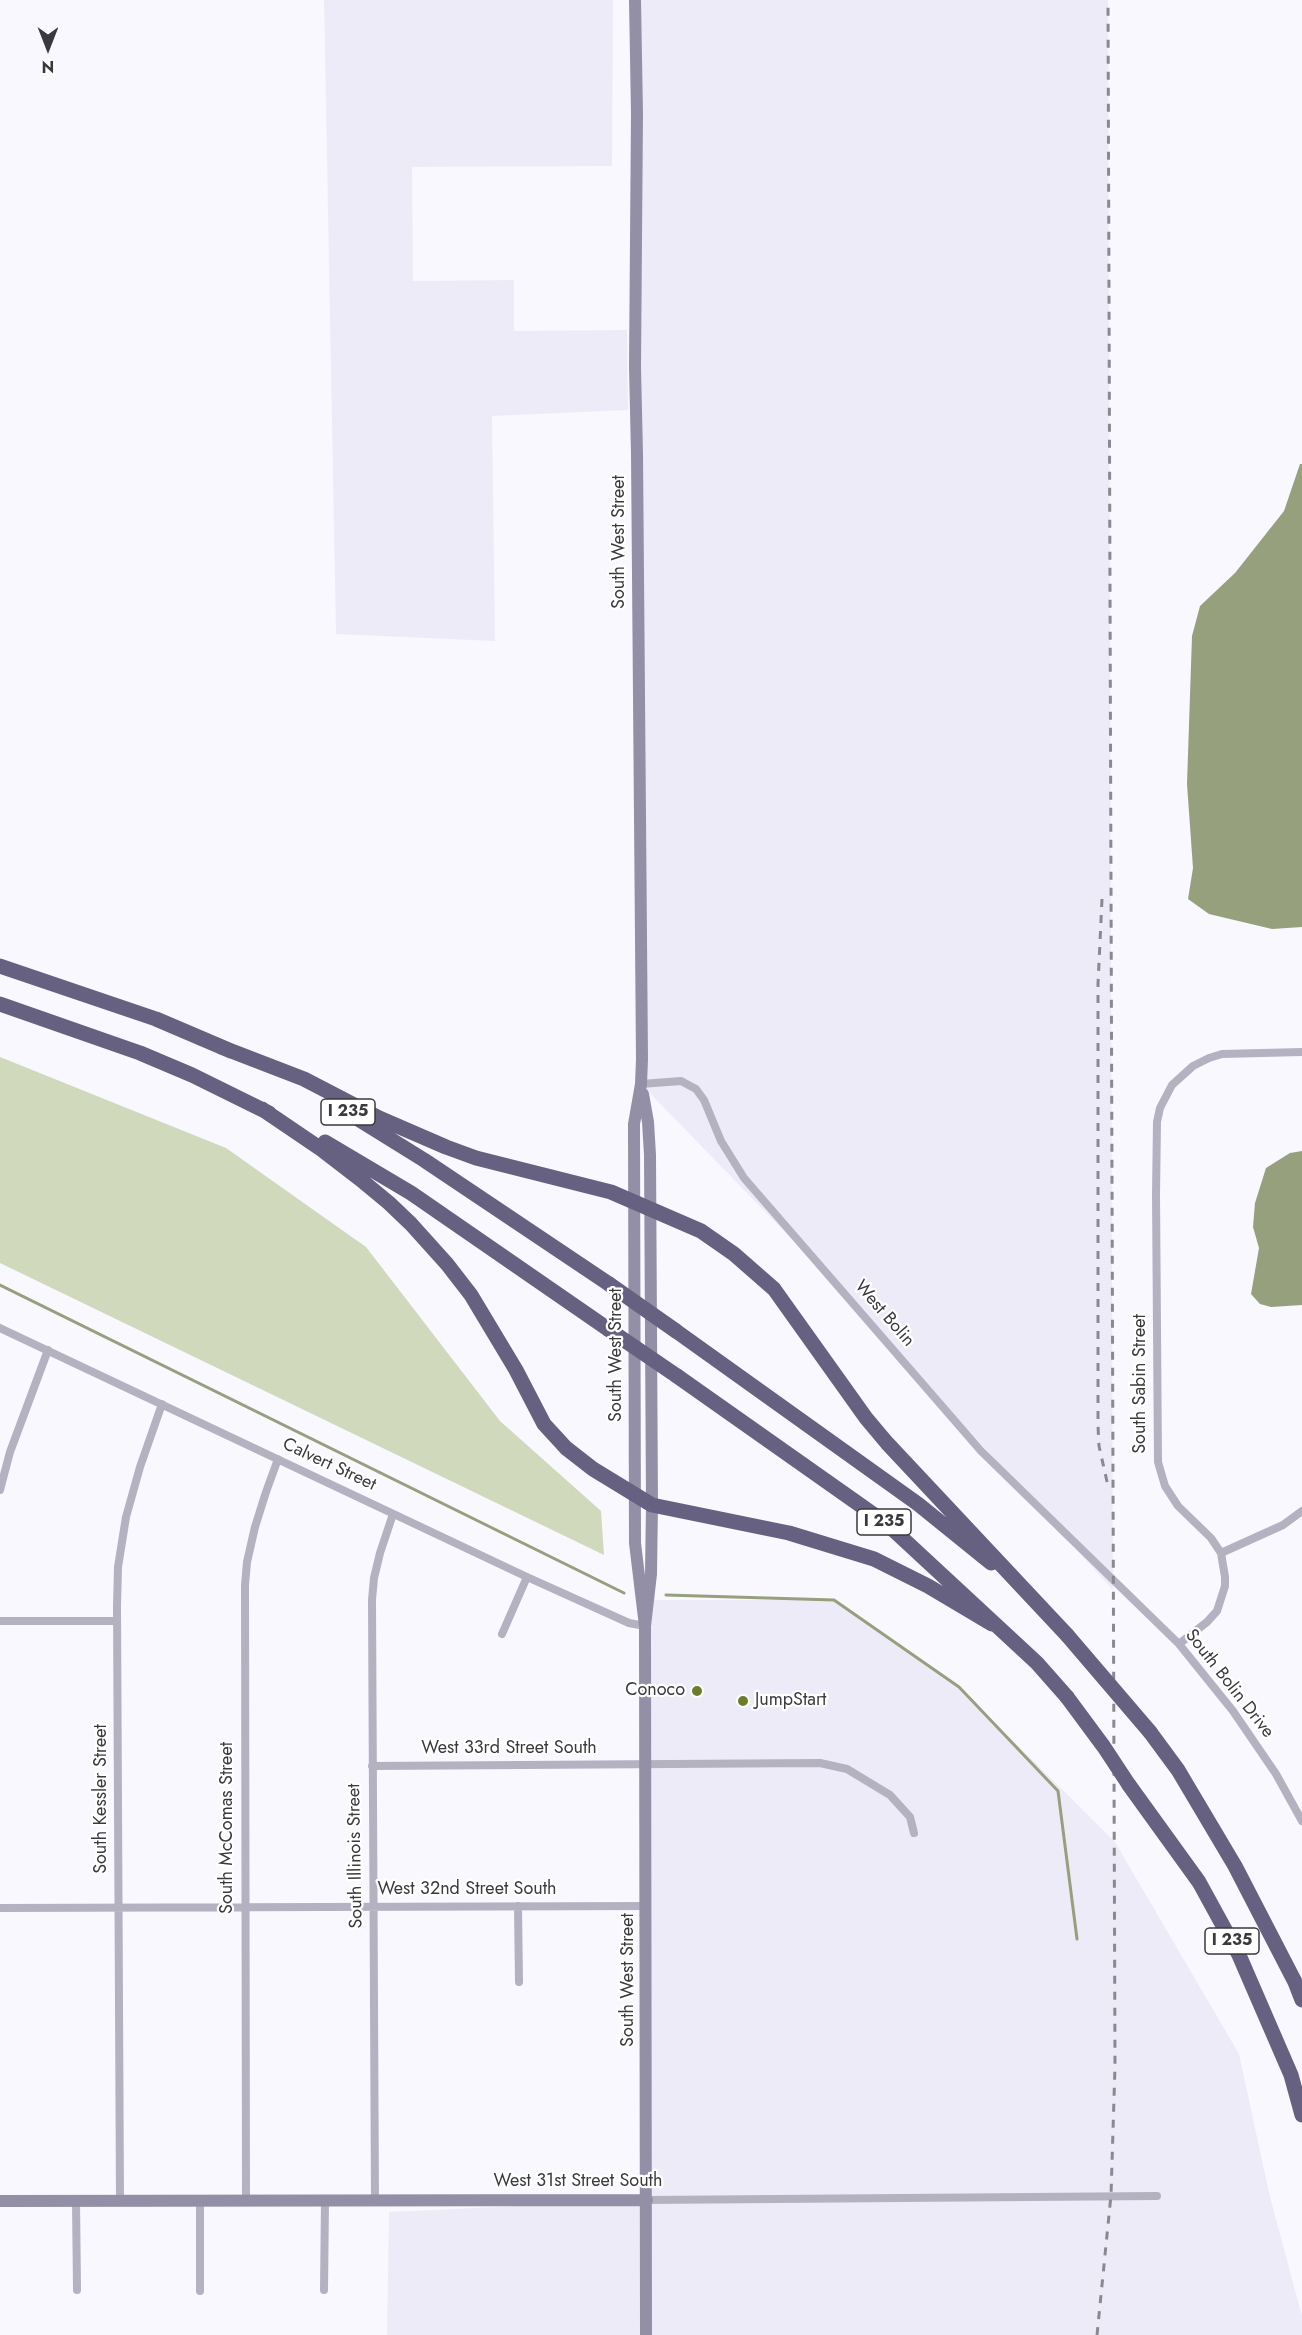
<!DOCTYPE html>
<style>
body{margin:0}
#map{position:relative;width:1302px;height:2335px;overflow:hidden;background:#f9f7ff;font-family:Jost,sans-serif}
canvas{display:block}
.north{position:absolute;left:18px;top:18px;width:60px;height:60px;-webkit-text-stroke:4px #fff;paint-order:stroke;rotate:180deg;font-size:16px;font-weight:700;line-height:24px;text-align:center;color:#3a393d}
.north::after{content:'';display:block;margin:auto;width:21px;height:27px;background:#3a393d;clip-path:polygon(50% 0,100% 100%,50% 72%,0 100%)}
</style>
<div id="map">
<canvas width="1302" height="2335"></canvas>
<div class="north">N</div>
</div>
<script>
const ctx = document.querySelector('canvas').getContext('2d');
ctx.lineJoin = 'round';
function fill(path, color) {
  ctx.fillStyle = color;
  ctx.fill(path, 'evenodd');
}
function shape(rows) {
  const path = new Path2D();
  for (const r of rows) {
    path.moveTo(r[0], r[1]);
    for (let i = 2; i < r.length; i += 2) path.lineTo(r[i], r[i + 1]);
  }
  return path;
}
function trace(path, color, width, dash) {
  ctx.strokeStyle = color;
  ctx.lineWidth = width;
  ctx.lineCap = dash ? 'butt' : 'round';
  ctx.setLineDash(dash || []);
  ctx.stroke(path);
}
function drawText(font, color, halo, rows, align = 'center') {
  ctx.font = font + ' Jost,sans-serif';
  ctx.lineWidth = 4.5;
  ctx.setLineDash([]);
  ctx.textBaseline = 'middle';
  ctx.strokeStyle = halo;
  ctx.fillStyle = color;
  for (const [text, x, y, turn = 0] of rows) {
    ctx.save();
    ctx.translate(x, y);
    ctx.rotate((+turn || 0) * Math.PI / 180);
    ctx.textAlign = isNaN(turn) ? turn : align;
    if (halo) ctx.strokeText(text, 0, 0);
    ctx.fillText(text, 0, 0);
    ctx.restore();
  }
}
fill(shape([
 [324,0,613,0,612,166,412,167,413,281,514,280,514,331,627,330,628,410,492,416,495,641,336,634],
 [634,0,1108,0,1113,1590,849,1298,641,1084],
 [642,1600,834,1600,959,1687,1115,1842,1239,2054,1270,2197,1302,2316,1302,2335,387,2335,389,2212,645,2200]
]), '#eeebf9');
fill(shape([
 [0,1057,226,1148,366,1247,500,1421,601,1511,604,1555,0,1263]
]), '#d0d9bc');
fill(shape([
 [1300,464,1302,464,1302,927,1272,929,1209,914,1188,899,1193,868,1187,784,1192,636,1200,606,1235,573,1284,511],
 [1302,1151,1302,1305,1271,1307,1260,1304,1251,1294,1259,1248,1253,1227,1255,1203,1266,1168,1290,1153]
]), '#96a07d');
trace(shape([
 [0,1285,624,1593],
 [666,1595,834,1600,959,1687,1058,1791,1077,1939]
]), '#96a07d', 3);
trace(shape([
 [641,1084,681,1081,696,1089,704,1100,721,1141,744,1178,981,1451,1179,1644,1233,1711,1276,1774,1302,1821],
 [0,1328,527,1577,629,1623,645,1626],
 [0,1490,10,1452,48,1350],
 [1221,1553,1283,1525,1302,1511],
 [0,1621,117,1621],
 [502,1634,527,1577],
 [1179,1644,1207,1622,1217,1611,1225,1586,1225,1577,1221,1553,1211,1538,1178,1506,1165,1486,1158,1462,1156,1194,1157,1122,1160,1108,1172,1085,1193,1066,1209,1058,1222,1054,1302,1052],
 [372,1766,820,1763,847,1769,890,1795,910,1817,914,1833],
 [518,1906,519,1982],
 [0,1908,647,1906],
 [647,2200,1157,2196],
 [76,2201,77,2290],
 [120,2201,117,1606,118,1567,126,1517,140,1467,162,1404],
 [246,2201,245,1585,247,1562,255,1527,266,1492,278,1459],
 [375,2201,372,1600,374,1578,380,1553,393,1514],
 [324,2290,325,2202],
 [200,2291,200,2201]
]), '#b4b1c1', 8);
trace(shape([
 [635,0,637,113,635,367,637,454,642,1059,641,1084,634,1124,635,1543,645,1626],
 [643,1094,648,1122,650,1155,652,1505,651,1574,645,1626,646,2335],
 [0,2201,647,2200]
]), '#938fa6', 12);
trace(shape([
 [0,966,156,1019,231,1051],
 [0,1004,140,1053,192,1075,269,1113],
 [221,1047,304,1079,379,1118,446,1147,476,1158,611,1192,701,1231,734,1254,774,1289,866,1418,887,1443,1067,1635],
 [337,1106,424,1160,609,1284],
 [262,1109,321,1149,360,1179,389,1203,411,1224,447,1264,471,1295,516,1370,544,1424,566,1448,593,1469,652,1505,789,1533,874,1559,928,1586,992,1624],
 [325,1142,411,1193,608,1329],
 [676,1331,918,1504,991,1563],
 [677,1376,887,1524,1037,1663,1067,1697],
 [1150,1732,1178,1770,1235,1866,1295,1982,1302,2000],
 [1129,1785,1199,1882,1239,1955,1291,2075,1302,2115]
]), '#676181', 15);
trace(shape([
 [1102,899,1098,984,1098,1426,1099,1446,1108,1486],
 [1097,2335,1111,2195,1115,2066,1108,0]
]), '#8a898e', 3, [8, 8]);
trace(shape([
 [609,1284,676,1331],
 [608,1329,677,1376],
 [1067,1635,1150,1732],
 [1067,1697,1104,1747,1129,1785]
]), '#676181', 15);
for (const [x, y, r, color] of [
 [697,1691,6,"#6b7c2b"],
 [743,1701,6,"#6b7c2b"]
]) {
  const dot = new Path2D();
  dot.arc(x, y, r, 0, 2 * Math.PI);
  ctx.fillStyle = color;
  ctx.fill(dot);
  trace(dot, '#fff', 2);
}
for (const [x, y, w] of [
 [348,1112,54],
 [884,1522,54],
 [1232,1941,54]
]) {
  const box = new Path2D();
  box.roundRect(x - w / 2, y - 13, w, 26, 4.5);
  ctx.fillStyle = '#fff';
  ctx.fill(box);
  trace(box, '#3a393d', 1.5);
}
drawText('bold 16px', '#3a393d', null, [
 ["I 235",348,1112],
 ["I 235",884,1522],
 ["I 235",1232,1941]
]);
drawText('18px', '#3a393d', '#fff', [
 ["South West Street",620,542,-90],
 ["West Bolin",884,1314,49],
 ["South West Street",617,1355,-90],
 ["South Sabin Street",1141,1384,-90],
 ["Calvert Street",329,1465,25],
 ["South Bolin Drive",1229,1684,52],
 ["West 33rd Street South",509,1749],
 ["South Kessler Street",102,1799,-90],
 ["South McComas Street",228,1828,-90],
 ["South Illinois Street",356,1856,-91],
 ["West 32nd Street South",467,1890],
 ["South West Street",629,1980,-90],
 ["West 31st Street South",578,2182]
]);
drawText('18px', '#3a393d', '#fff', [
 ["Conoco",685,1691],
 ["JumpStart",755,1701,"left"]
], 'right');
</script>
